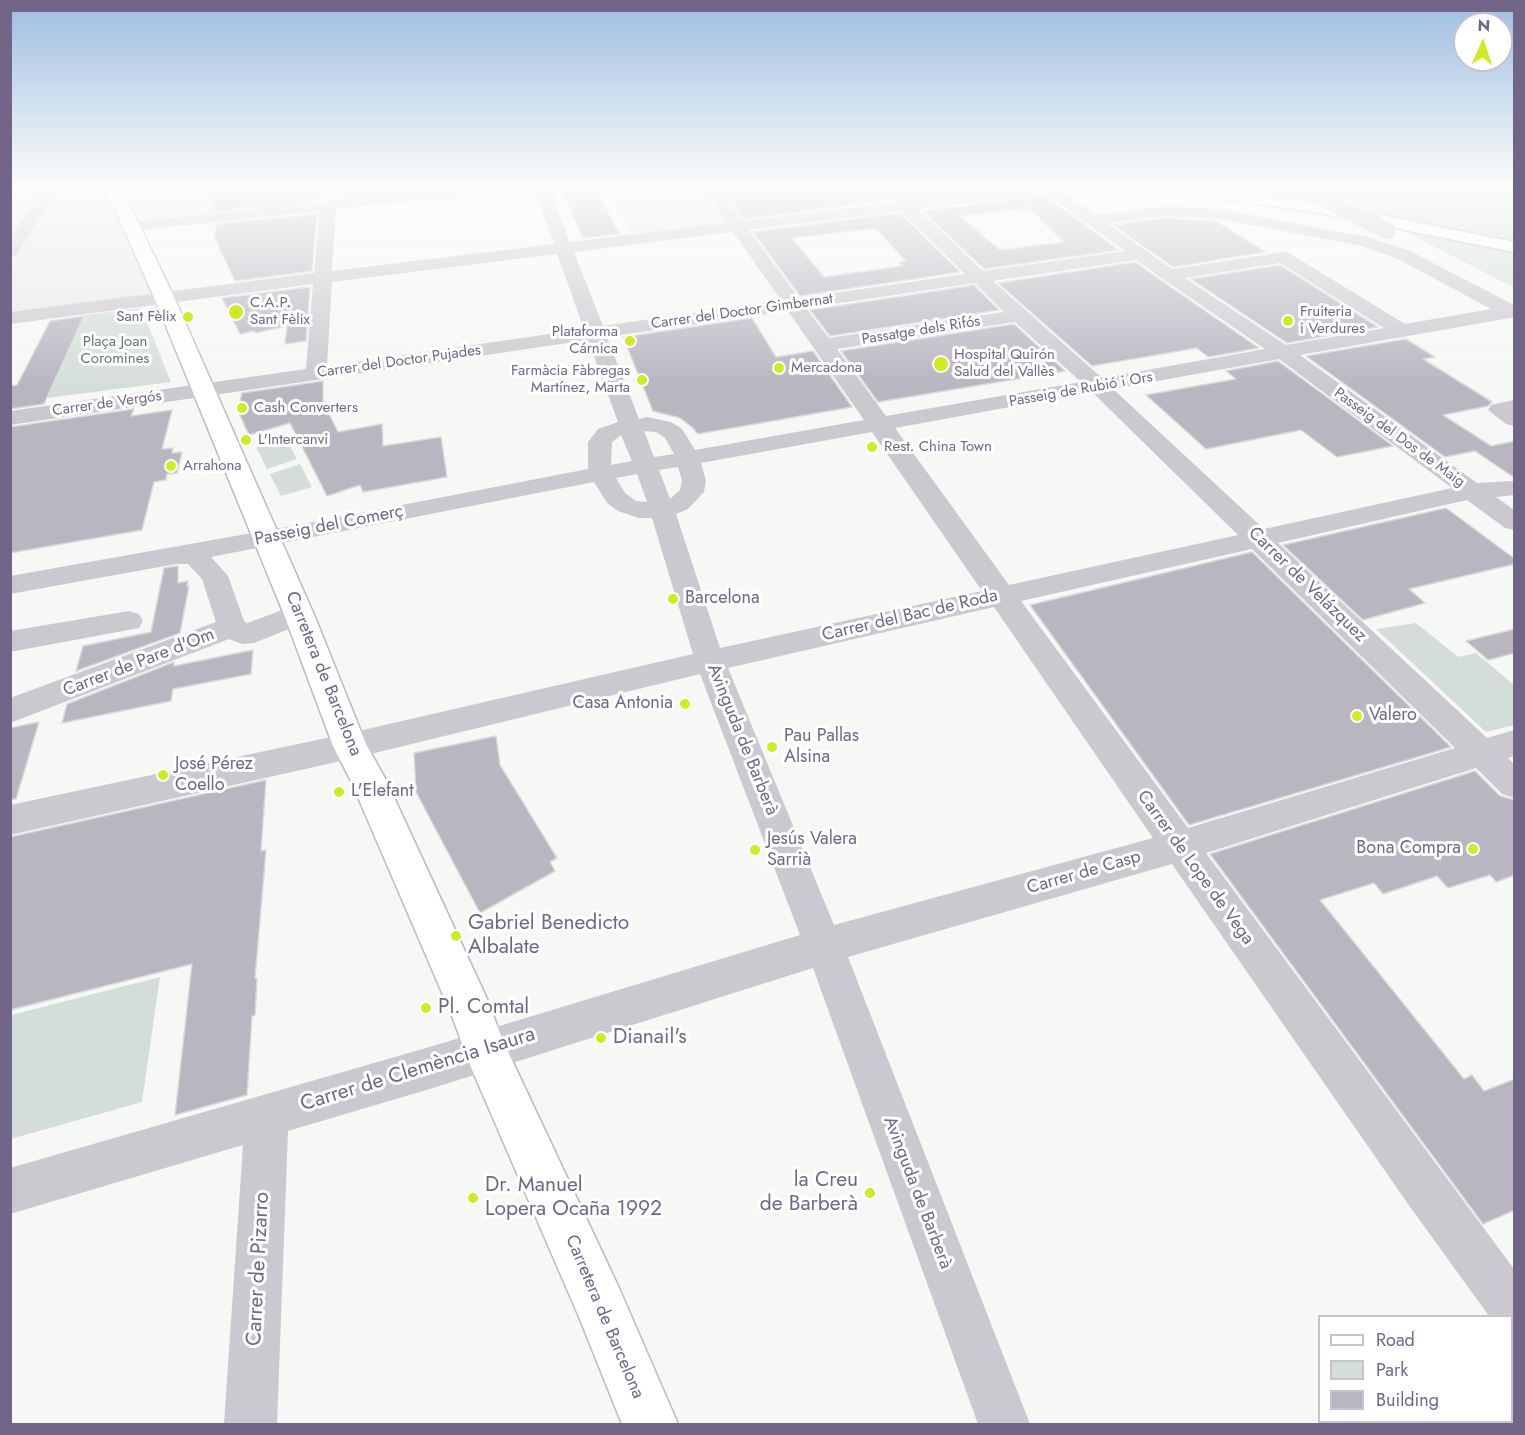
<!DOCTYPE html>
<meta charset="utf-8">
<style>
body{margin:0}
#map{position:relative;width:1525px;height:1435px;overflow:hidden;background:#f6f8f5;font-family:Jost,sans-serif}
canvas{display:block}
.frame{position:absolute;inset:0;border:12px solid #726688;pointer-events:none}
.legend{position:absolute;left:1318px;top:1315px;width:195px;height:108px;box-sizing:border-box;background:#fff;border:2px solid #c7c2cf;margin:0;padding:8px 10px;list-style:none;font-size:18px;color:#726688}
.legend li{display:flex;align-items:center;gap:12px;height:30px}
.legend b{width:30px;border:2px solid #c7c2cf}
.north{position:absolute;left:1453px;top:12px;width:60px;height:60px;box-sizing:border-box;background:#fff;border:2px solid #c7c2cf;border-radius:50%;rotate:3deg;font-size:16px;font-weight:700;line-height:24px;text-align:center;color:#726688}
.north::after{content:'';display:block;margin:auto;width:21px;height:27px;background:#d0ea24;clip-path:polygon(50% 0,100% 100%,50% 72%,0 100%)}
</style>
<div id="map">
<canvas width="1525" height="1435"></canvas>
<div class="frame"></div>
<ul class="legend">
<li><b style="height:8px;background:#fff"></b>Road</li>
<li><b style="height:16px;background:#d4ded9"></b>Park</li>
<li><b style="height:16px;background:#b9b5c1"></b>Building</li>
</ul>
<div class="north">N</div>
</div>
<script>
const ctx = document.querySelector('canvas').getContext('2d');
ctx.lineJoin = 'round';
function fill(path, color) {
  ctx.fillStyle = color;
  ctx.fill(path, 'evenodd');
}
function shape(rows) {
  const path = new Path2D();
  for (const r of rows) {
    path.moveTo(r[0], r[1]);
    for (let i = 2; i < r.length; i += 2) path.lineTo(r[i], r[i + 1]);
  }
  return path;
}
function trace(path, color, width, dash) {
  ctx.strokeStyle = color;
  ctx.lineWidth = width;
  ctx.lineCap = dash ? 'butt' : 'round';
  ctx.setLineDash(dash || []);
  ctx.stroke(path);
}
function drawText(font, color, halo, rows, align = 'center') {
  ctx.font = font + ' Jost,sans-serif';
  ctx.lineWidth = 6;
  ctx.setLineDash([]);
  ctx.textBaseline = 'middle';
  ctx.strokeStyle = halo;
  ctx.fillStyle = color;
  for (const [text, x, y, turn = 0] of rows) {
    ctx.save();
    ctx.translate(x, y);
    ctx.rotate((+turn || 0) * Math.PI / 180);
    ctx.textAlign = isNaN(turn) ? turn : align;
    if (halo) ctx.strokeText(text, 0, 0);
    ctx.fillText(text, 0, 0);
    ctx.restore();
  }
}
fill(shape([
 [10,187,114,187,164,297,11,318],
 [124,187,484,187,138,224],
 [701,188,726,224,633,235,613,198]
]), '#e8e9e9');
fill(shape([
 [1187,187,1291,187,1328,206],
 [1326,187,1514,187,1514,242,1379,215],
 [1393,225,1514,250,1514,287,1495,278],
 [141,308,171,382,47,398,85,315],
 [286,439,297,459,267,469,256,447],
 [300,464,312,487,281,496,270,474],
 [1416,623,1458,657,1476,653,1514,685,1514,725,1486,732,1376,629],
 [160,977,142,1102,11,1139,11,1015]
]), '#d4ded9');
const building = shape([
 [269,187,320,187,319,200,210,212,216,192,269,187],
 [560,187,596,187,619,234,583,238,560,187],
 [747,187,1008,187,910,199,901,191,894,189,885,196,888,200,744,219,721,189,747,187],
 [1044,195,1119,250,984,269,923,211,1044,195],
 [1029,208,1064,242,1000,250,960,216,1029,208],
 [900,213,960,272,800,296,753,232,900,213],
 [875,228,906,261,899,262,903,266,824,277,792,238,875,228],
 [317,214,312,271,235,281,214,237,217,224,317,214],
 [1164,218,1216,221,1266,252,1173,267,1113,225,1164,218],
 [1135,262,1162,281,1259,348,1208,357,1197,348,1092,366,998,283,1135,262],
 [1280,265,1378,327,1287,343,1191,279,1280,265],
 [974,285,999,310,830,336,810,310,974,285],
 [310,287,306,341,285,344,287,326,256,333,254,331,240,334,222,298,310,287],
 [84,316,44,404,10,409,10,386,17,385,50,321,84,316],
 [752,318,776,357,813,351,852,407,698,434,692,427,680,418,653,411,623,337,752,318],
 [1014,324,1065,371,878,402,841,351,1014,324],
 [1406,339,1435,357,1423,359,1492,402,1488,406,1443,415,1491,446,1515,441,1515,478,1475,451,1445,457,1306,356,1406,339],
 [1278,361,1393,446,1337,457,1301,430,1206,449,1146,395,1236,379,1226,371,1278,361],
 [323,381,323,402,338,432,382,424,383,446,441,437,447,477,363,492,360,485,327,496,290,423,249,435,238,411,242,393,323,381],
 [134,409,131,416,172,410,162,449,173,448,172,453,182,452,177,473,167,474,166,480,154,482,142,530,10,553,10,427,134,409],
 [1446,508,1515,559,1515,564,1409,589,1425,603,1363,620,1283,545,1446,508],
 [1252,552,1451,747,1189,825,1030,605,1252,552],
 [178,566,178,583,188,581,187,587,189,586,180,633,76,671,83,646,151,632,164,568,178,566],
 [1515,629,1515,653,1488,660,1466,641,1515,629],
 [253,650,251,674,173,689,171,701,62,723,67,704,174,662,174,666,253,650],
 [39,722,16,799,10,799,10,728,39,722],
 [496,736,500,765,557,858,550,862,555,871,480,913,416,792,414,753,496,736],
 [1475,771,1500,796,1515,800,1515,875,1496,882,1490,875,1448,888,1437,876,1383,894,1374,883,1320,900,1464,1079,1472,1075,1484,1091,1515,1079,1515,1210,1483,1224,1210,854,1475,771],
 [266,780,261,851,266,850,255,978,257,979,255,1015,252,1016,247,1095,175,1115,192,964,10,1010,10,837,266,780]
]);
fill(building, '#b9b5c1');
trace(building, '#d8dad8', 1.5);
const major = shape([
 [105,187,121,187,174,297,315,617,366,744,386,780,487,999,503,1041,619,1288,678,1424,622,1424,579,1317,470,1065,452,1016,351,781,333,746,285,617,154,297,105,187],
 [1165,187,1204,187,1320,203,1514,242,1514,252,1320,213,1173,192,1165,187]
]);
trace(major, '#bcb9c1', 3);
fill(shape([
 [45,187,60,187,16,256,10,257,10,238,45,187],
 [460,187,507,187,499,192,336,209,332,271,554,244,534,187,549,187,570,242,727,223,703,187,717,187,743,221,893,202,887,196,895,191,900,193,909,201,1023,187,1056,187,1096,215,1164,206,1219,209,1367,237,1408,250,1514,305,1514,317,1510,318,1300,355,1477,483,1514,481,1514,495,1496,497,1514,510,1514,530,1505,528,1467,500,1278,543,1487,738,1514,730,1514,756,1508,758,1514,764,1514,798,1502,794,1476,768,1206,853,1514,1269,1514,1334,1512,1333,1512,1316,1489,1316,1408,1204,1172,864,848,957,1030,1424,978,1424,813,968,433,1088,288,1131,277,1424,224,1424,243,1145,10,1214,10,1168,433,1046,800,935,700,674,350,759,10,835,10,805,350,733,693,654,652,518,639,518,618,511,607,503,594,482,211,557,228,576,244,621,247,623,299,604,309,607,313,614,309,621,254,643,242,644,229,639,10,723,10,698,216,622,202,579,188,564,176,564,10,594,10,576,314,522,588,469,588,442,598,429,618,422,588,340,10,425,10,411,306,369,313,284,10,324,10,312,314,273,320,211,132,231,124,226,126,223,460,187],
 [1045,193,1125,251,983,271,918,209,1045,193],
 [901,211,965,274,799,298,749,230,901,211],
 [1164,216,1219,219,1358,245,1396,258,1491,309,1405,324,1289,253,1283,252,1172,269,1107,223,1164,216],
 [733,232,781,300,603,326,574,252,733,232],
 [557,254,584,329,327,366,332,282,557,254],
 [1136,260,1163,279,1265,349,1102,378,993,281,1136,260],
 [1280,263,1384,328,1286,345,1185,278,1280,263],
 [975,283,1004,312,829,338,806,308,975,283],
 [788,311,864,420,695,450,682,429,671,422,647,417,639,419,607,337,788,311],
 [1015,322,1081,382,886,416,837,349,1015,322],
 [1279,359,1452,488,1264,529,1113,389,1279,359],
 [1092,392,1238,535,1009,585,895,428,1092,392],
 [644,431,656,432,665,438,674,454,654,457,644,431],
 [872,432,982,591,720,648,676,514,688,509,704,492,706,481,701,463,872,432],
 [621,435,632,461,611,465,612,442,621,435],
 [678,467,682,481,680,490,670,499,659,470,678,467],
 [637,474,647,502,636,501,625,493,616,478,637,474],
 [1252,549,1455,748,1188,828,1021,601,1252,549],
 [994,607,1153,838,834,925,728,668,994,607],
 [1514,400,1514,426,1506,424,1488,410,1491,405,1514,400],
 [129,611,139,614,143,621,139,628,10,652,10,631,129,611],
 [1514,1377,1514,1424,1464,1424,1464,1422,1512,1422,1512,1378,1514,1377]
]), '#cbc8cf');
fill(major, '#fff');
trace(shape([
 [1302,187,1387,231]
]), '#cbc8cf', 17);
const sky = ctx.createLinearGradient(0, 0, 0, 387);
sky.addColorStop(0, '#9dbde0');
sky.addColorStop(0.48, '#fbfcfa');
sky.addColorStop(1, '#fbfcfa00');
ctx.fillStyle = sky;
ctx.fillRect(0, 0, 1525, 387);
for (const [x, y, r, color] of [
 [236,312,8,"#d0ea24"],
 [188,317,6,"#d0ea24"],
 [1288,321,6,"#d0ea24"],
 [630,341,6,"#d0ea24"],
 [941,364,8,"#d0ea24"],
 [779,368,6,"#d0ea24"],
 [642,380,6,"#d0ea24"],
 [242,408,6,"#d0ea24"],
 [246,440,6,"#d0ea24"],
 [872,447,6,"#d0ea24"],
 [171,466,6,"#d0ea24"],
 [673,599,6,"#d0ea24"],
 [685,704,6,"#d0ea24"],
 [1357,716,6,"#d0ea24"],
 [772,747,6,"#d0ea24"],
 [163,775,6,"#d0ea24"],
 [339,792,6,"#d0ea24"],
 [1473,849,6,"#d0ea24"],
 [755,850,6,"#d0ea24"],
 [456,936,6,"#d0ea24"],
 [426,1008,6,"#d0ea24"],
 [601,1038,6,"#d0ea24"],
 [870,1193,6,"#d0ea24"],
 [473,1198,6,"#d0ea24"]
]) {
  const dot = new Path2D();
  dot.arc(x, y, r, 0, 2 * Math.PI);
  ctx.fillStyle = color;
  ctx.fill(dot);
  trace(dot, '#fff', 2);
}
drawText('15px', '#726688', '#fff', [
 ["C.A.P.",250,303],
 ["Sant Fèlix",250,320],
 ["Fruiteria",1300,312],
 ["i Verdures",1300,329],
 ["Sant Fèlix",176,317,"right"],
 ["Plataforma",618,332,"right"],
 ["Cárnica",618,349,"right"],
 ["Hospital Quirón",954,355],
 ["Salud del Vallès",954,372],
 ["Mercadona",791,368],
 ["Farmàcia Fàbregas",630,371,"right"],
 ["Martínez, Marta",630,388,"right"],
 ["Cash Converters",254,408],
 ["L'Intercanvi",258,440],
 ["Rest. China Town",884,447],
 ["Arrahona",183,466]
], 'left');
drawText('15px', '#726688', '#fff', [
 ["Carrer del Doctor Gimbernat",742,312,-8],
 ["Passatge dels Rifós",921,331,-9],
 ["Carrer del Doctor Pujades",399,362,-8],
 ["Passeig de Rubió i Ors",1081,390,-10],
 ["Carrer de Vergós",107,404,-8],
 ["Passeig del Dos de Maig",1399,438,36]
]);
drawText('15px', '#617a72', '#fff', [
 ["Plaça Joan",115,342],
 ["Coromines",115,359]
]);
drawText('18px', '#726688', '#fff', [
 ["Passeig del Comerç",329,526,-11],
 ["Carrer de Velázquez",1307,585,44],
 ["Carrer del Bac de Roda",910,616,-13],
 ["Carrer de Pare d'Om",139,663,-21],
 ["Carretera de Barcelona",323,674,68],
 ["Avinguda de Barberà",742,740,68],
 ["Carrer de Lope de Vega",1195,868,54],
 ["Carrer de Casp",1084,873,-16],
 ["Avinguda de Barberà",917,1193,69],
 ["Carretera de Barcelona",604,1317,67]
]);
drawText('18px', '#726688', '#fff', [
 ["Barcelona",685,599],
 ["Casa Antonia",673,704,"right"],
 ["Valero",1369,716],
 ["Pau Pallas",784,737],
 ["Alsina",784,758],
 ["José Pérez",175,765],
 ["Coello",175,786],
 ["L'Elefant",351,792],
 ["Jesús Valera",767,840],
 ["Sarrià",767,861],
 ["Bona Compra",1461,849,"right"]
], 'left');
drawText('21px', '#726688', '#fff', [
 ["Gabriel Benedicto",468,924],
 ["Albalate",468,948],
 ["Pl. Comtal",438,1008],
 ["Dianail's",613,1038],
 ["la Creu",858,1181,"right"],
 ["de Barberà",858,1205,"right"],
 ["Dr. Manuel",485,1186],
 ["Lopera Ocaña 1992",485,1210]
], 'left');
drawText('21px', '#726688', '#fff', [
 ["Carrer de Clemència Isaura",418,1070,-17],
 ["Carrer de Pizarro",259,1269,-87]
]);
</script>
